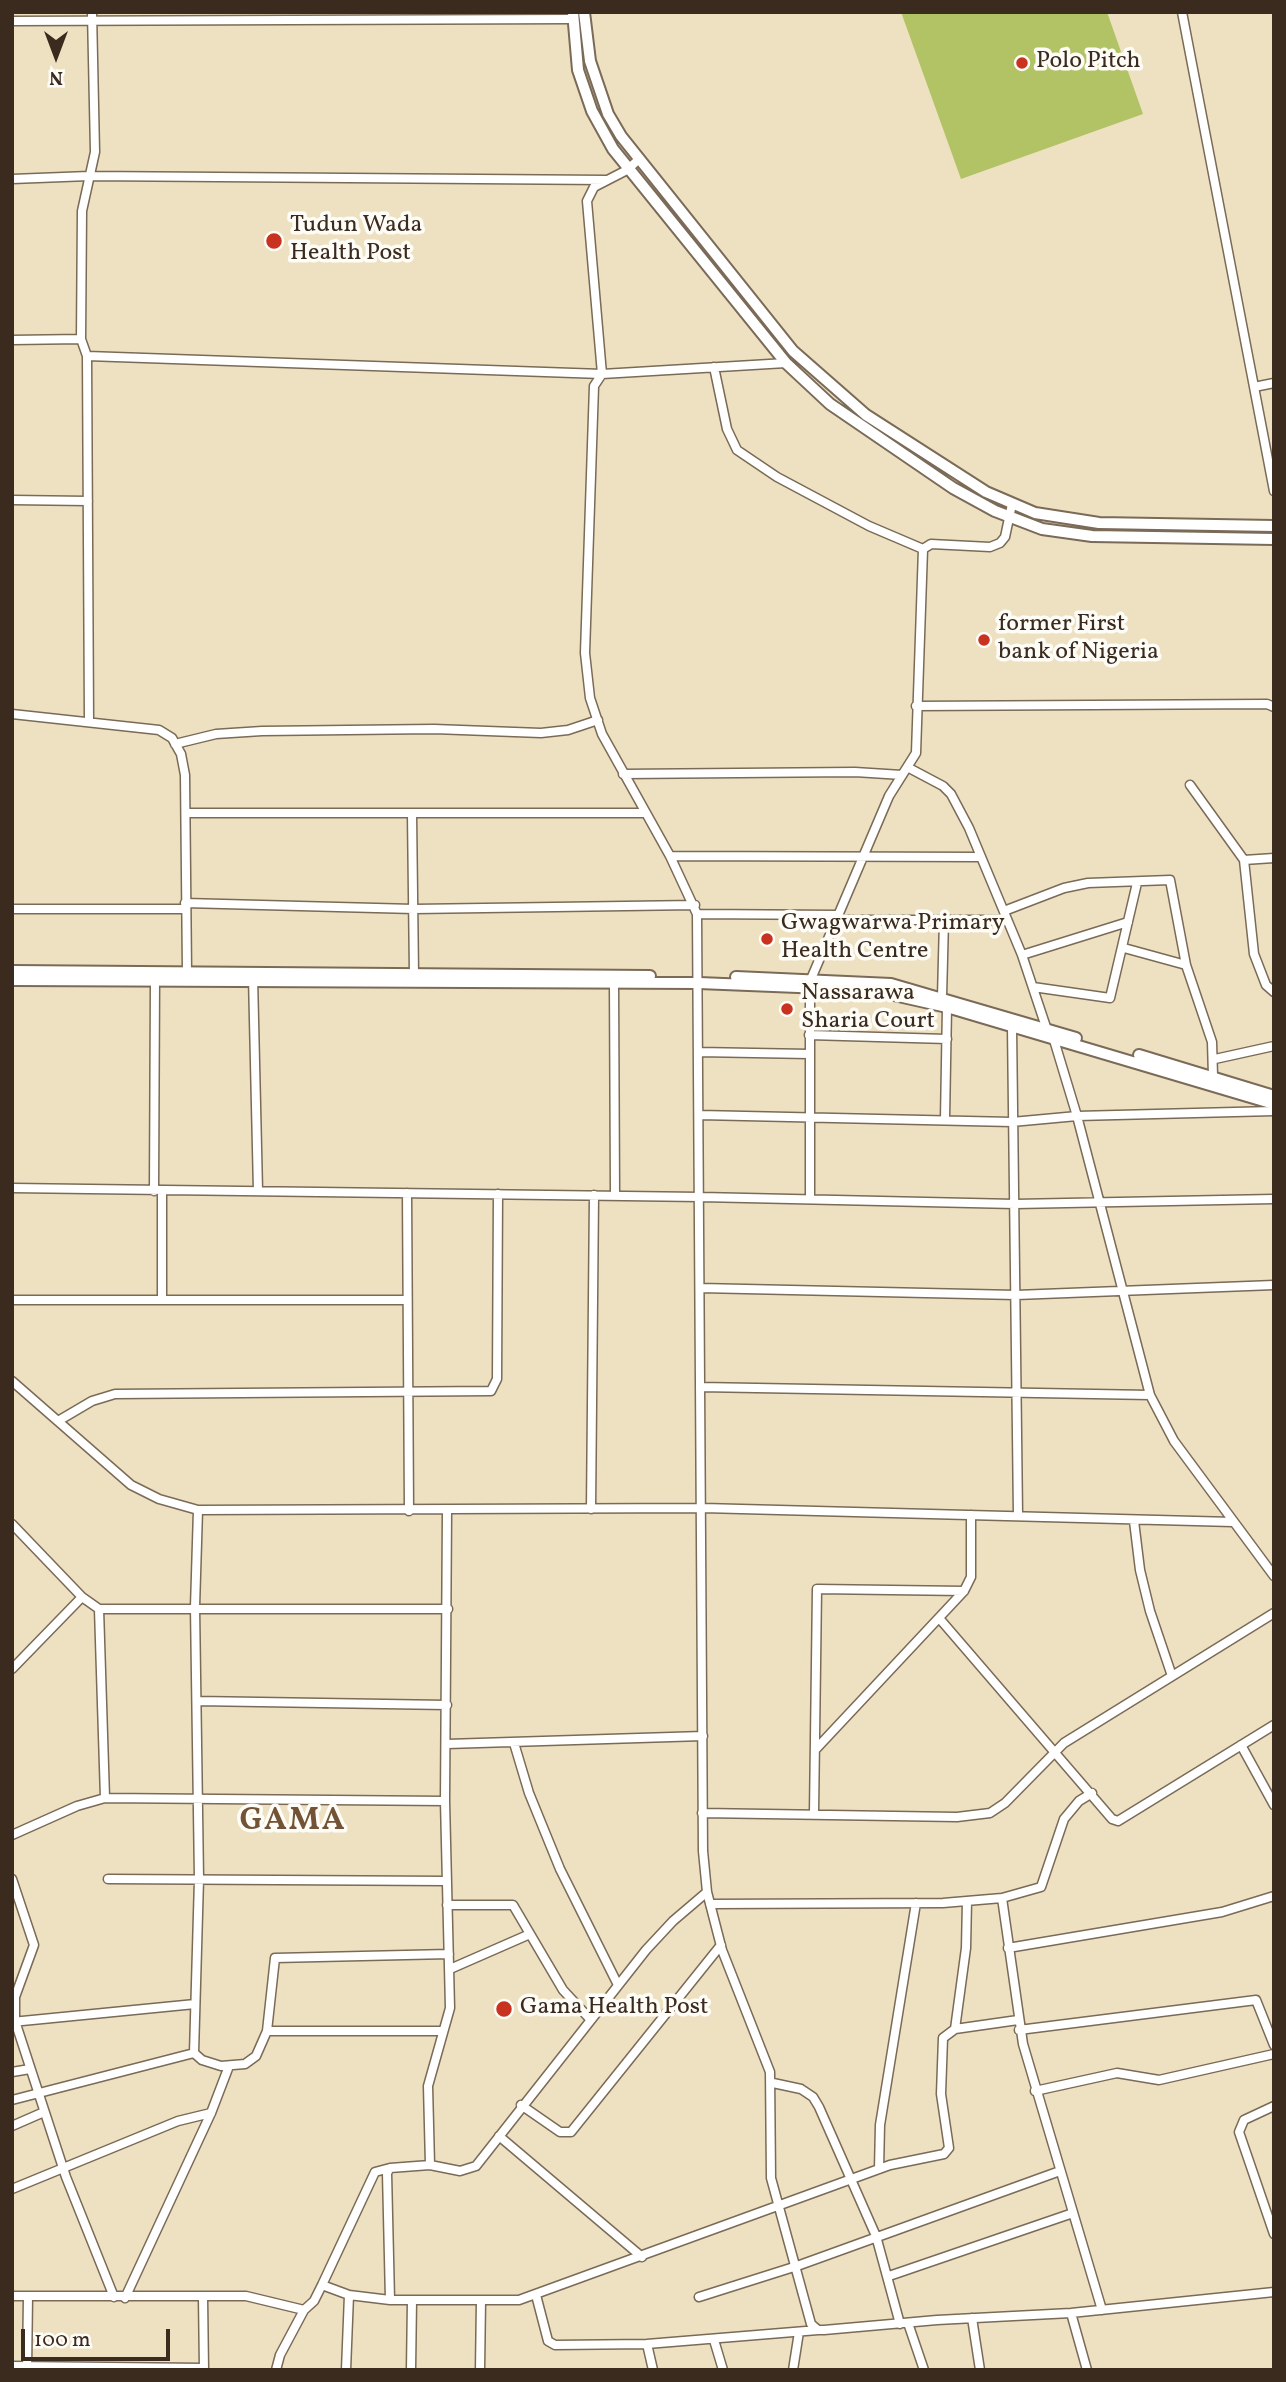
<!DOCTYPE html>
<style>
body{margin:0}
#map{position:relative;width:1286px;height:2382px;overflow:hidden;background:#eee1c1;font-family:Vollkorn,serif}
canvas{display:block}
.frame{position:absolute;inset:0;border:14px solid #3b2a1e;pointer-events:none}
.north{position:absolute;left:21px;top:21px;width:70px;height:70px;-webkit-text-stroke:5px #fdfcf7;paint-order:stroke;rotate:180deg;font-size:19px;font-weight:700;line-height:28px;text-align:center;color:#3b2a1e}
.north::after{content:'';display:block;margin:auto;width:24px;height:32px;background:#3b2a1e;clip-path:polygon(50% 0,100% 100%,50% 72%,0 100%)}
.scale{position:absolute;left:21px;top:2329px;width:149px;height:32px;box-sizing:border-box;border:4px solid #3b2a1e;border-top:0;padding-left:9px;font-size:21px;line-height:24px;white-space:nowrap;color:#3b2a1e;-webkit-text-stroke:5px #fdfcf7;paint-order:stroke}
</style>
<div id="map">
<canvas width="1286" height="2382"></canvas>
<div class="frame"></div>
<div class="north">N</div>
<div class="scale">100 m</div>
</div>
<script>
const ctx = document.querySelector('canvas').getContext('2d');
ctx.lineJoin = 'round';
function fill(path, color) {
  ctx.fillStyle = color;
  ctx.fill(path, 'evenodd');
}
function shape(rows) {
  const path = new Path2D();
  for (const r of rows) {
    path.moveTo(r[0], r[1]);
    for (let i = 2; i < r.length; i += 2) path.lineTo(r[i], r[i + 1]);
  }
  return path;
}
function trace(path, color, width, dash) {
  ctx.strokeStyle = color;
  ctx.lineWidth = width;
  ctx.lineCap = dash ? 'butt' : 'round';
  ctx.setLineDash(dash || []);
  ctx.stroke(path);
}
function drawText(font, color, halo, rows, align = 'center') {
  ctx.font = font + ' Vollkorn,serif';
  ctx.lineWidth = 7;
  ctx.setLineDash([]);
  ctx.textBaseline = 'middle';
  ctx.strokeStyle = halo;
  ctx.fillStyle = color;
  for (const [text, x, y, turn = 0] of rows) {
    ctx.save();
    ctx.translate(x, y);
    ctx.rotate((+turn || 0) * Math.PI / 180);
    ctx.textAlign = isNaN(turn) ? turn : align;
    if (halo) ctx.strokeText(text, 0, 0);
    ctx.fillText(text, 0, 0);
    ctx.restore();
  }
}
fill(shape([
 [901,12,1107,12,1143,114,961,179]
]), '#b2c366');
const street = shape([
 [1182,12,1274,491],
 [12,21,573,19],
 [638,160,627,170,594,187,587,201,602,374,594,386,585,653,590,698,602,734,670,856,697,914,703,1851,707,1892,722,1950,770,2072,771,2178,811,2324,818,2330,824,2330,937,2320,1071,2313,1274,2292],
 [12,179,89,176,607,180],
 [12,340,81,339],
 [87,356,602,374,786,363],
 [714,367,727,429,737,450,777,477,869,526,923,549,931,544,990,547,1000,543,1005,537,1012,504],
 [1254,387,1274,383],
 [12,500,88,501],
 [916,706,1267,704,1274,707],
 [12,714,159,730,172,738,181,754,185,775,187,972],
 [89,722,87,356,81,339,82,211,95,152,92,12],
 [175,744,216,734,262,731,434,729,541,733,568,730,598,720],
 [909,768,943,786,951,794,969,828,1022,955,1047,1030],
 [623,774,855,772,902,775],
 [1190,785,1244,860,1254,954,1266,985,1274,992],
 [186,813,646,813],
 [412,814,414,975],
 [670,856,981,857],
 [1244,860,1274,858],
 [185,903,414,909,695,905],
 [12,909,185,909],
 [1004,911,1064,888,1088,883,1170,880,1186,965,1212,1042,1213,1076],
 [697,914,838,915],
 [836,920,1007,920],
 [1124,948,1186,965],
 [1022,955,1128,922],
 [253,977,258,1191],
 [811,979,889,796,916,753,923,549],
 [614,983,615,1195],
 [1033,987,1110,998,1137,883],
 [942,997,944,920],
 [1012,1027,1018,1515],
 [809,1035,947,1039],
 [1054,1040,1077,1116,1150,1395,1174,1441,1274,1576],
 [699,1052,809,1054],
 [1215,1059,1274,1046],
 [700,1115,1012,1122,1077,1116,1274,1111],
 [945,1119,947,1007],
 [12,1188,701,1197,1015,1204,1274,1199],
 [154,1191,155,980],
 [407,1193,409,1511],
 [810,1199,810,987],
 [700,1288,1016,1295,1274,1285],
 [12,1300,407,1300],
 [162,1300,162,1191],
 [12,1381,131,1485,159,1499,198,1510,703,1508,1233,1522],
 [700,1387,1150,1395],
 [58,1421,92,1401,115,1394,491,1391,497,1379,498,1194],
 [591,1509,594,1195],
 [198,1510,195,1607,199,1879,194,2053,202,2060,221,2066,245,2064,256,2056,267,2031,275,1958,449,1954],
 [1134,1521,1140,1570,1150,1611,1172,1676],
 [12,1524,82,1597,99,1609,448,1609],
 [99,1609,105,1798],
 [939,1618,1112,1819,1118,1821,1274,1725],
 [12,1669,82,1597],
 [197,1701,447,1705],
 [514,1743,529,1793,560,1869,618,1985],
 [447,1744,703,1736],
 [1241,1745,1274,1805],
 [815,1750,964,1591,971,1577,971,1515],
 [702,1813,957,1817,990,1813,1005,1803,1064,1743,1274,1613],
 [814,1813,817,1589,964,1591],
 [12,1835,77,1806,105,1798,445,1801],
 [12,1879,34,1945,15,1997,15,2021,66,2177,114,2297],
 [108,1879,446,1881],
 [1002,1898,1023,2044,1102,2310],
 [710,1904,943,1903,1002,1898,1041,1887,1064,1819,1079,1801,1092,1793],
 [447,1905,513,1905,563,1990,590,2019],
 [1008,1948,1222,1912,1274,1896],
 [450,1969,530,1934],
 [12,2022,195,2004],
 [955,2029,966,1948,967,1901],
 [1019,2030,1256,2000,1274,2045],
 [267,2031,443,2031],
 [12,2072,30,2069],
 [773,2083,801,2089,813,2097,819,2107,876,2236,900,2324],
 [1035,2091,1117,2073,1159,2080,1274,2054],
 [12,2100,194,2053],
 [521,2105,560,2132,571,2132,721,1945],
 [1274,2106,1244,2120,1239,2132,1274,2234],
 [12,2126,44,2112],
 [499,2136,642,2257],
 [430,2165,428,2086,450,2008,445,1801,447,1511],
 [879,2169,880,2125,916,1903],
 [12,2189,178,2121,211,2113],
 [889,2276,1073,2213],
 [322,2285,349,2295,390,2300,519,2300,890,2165,944,2154,949,2148,941,2094,943,2038,955,2029,1018,2020],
 [536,2295,548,2341,555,2345,647,2344,818,2330],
 [12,2296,246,2296,304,2310],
 [203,2297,204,2370],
 [699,2297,797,2266,1060,2171],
 [125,2298,211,2113,229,2066],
 [390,2300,387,2173,390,2168,430,2165,460,2171,476,2166,646,1950,673,1921,707,1892],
 [1071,2313,1087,2370],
 [972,2318,980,2370],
 [908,2323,924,2370],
 [714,2340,723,2370],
 [647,2344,653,2370],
 [12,2366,204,2368],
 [27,2370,28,2296],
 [276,2370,280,2355,304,2310,314,2301,322,2285,375,2172,390,2168],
 [346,2370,349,2295],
 [411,2370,412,2300],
 [480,2370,481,2300],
 [793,2370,799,2332]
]);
const secondary = shape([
 [573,12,578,70,592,111,613,149,786,363,830,404,953,488,995,511,1042,529,1092,536,1274,539],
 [584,12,590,61,608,114,621,136,793,351,866,415,986,492,1035,513,1099,523,1274,526],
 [12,971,650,976],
 [736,977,891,984,1076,1038],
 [12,980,699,983,872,990,947,1007,1274,1104],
 [1139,1055,1274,1096]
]);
trace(street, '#7a6a57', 11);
trace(secondary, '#7a6a57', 14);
trace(street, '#fff', 8);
trace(secondary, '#fff', 10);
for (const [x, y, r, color] of [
 [1022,63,7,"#c8321e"],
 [274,241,9,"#c8321e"],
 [984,640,7,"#c8321e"],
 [767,939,7,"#c8321e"],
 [787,1009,7,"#c8321e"],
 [504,2009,9,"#c8321e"]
]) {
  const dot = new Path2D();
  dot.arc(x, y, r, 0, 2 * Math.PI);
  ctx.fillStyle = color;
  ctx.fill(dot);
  trace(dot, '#fdfcf7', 2.5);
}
drawText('24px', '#3b2a1e', '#fdfcf7', [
 ["Polo Pitch",1036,63],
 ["Tudun Wada",290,227],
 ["Health Post",290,255],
 ["former First",998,626],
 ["bank of Nigeria",998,654],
 ["Gwagwarwa Primary",781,925],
 ["Health Centre",781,953],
 ["Nassarawa",801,995],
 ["Sharia Court",801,1023],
 ["Gama Health Post",520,2009]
], 'left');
ctx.letterSpacing = '2px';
drawText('bold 32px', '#725335', '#fdfcf7', [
 ["GAMA",293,1823]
]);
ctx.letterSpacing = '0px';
</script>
